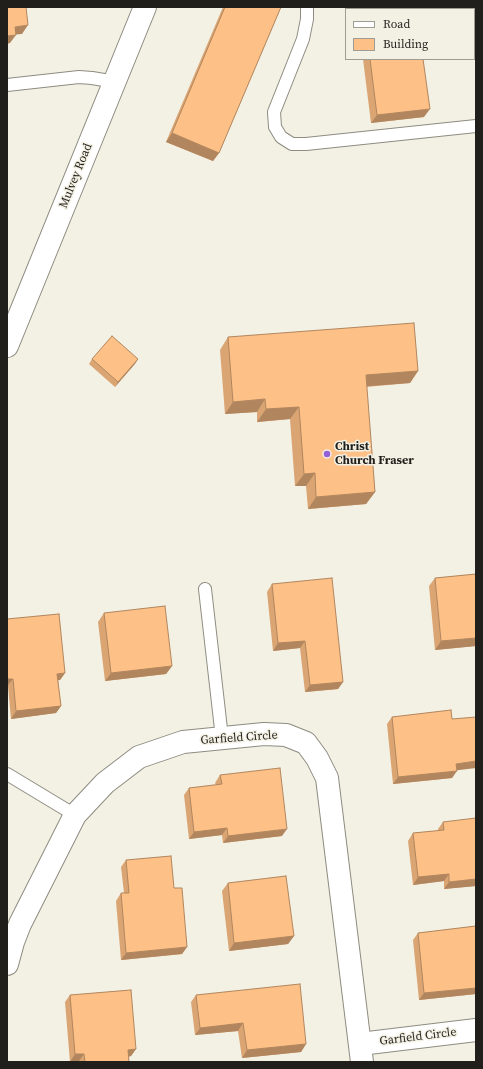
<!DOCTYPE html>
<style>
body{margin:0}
#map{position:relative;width:483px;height:1069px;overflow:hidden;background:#f3f0e4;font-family:"Source Serif 4",serif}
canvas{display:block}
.frame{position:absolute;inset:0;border:8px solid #201f1b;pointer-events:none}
.legend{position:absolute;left:345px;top:8px;width:130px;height:52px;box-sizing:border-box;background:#f3f0e4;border:1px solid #9f9c94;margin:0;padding:5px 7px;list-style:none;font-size:12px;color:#201f1b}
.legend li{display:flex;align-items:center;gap:8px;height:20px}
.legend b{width:20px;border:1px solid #9f9c94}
</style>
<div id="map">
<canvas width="483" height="1069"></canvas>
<div class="frame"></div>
<ul class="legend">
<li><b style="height:5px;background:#fff"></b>Road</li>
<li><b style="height:11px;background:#fdc086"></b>Building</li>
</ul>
</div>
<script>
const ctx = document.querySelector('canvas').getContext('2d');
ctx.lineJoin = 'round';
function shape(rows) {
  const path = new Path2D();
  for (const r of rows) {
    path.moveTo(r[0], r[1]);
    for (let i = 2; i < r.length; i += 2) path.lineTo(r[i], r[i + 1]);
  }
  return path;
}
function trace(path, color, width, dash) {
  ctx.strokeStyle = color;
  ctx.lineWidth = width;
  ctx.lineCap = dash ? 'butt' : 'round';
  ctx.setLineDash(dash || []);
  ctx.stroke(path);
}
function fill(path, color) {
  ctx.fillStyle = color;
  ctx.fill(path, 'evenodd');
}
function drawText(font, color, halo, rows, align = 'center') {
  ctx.font = font + ' "Source Serif 4",serif';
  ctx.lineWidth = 3;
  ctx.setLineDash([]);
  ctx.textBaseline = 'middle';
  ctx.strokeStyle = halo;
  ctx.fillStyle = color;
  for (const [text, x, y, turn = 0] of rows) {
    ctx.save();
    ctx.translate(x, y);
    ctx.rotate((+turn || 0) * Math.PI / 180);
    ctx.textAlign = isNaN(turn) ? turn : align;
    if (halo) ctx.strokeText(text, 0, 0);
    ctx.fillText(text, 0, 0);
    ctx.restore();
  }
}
const lane = shape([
 [307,7,307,19,303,39,274,112,275,127,281,137,292,144,306,144,476,126],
 [7,85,79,77,92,78,104,80,114,85],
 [205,589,222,738],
 [7,774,75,815]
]);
const street = shape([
 [7,346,145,7],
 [7,964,13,942,20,924,75,815,105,783,139,757,183,742,264,734,286,735,306,743,317,758,327,778,362,1062],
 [360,1044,476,1030]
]);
trace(lane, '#8e8c81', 14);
trace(street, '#8e8c81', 24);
trace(lane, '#fff', 12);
trace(street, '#fff', 22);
fill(shape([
 [223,7,281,7,219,153,213,161,166,142],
 [357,7,417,7,417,9,357,9],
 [363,59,423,59,424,117,371,123],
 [228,337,418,371,410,383,366,387,375,492,366,504,308,509,306,486,295,486,290,419,257,422,257,412,225,414,220,350],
 [92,359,138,359,115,387,89,364],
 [476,574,476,646,435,650,429,586,435,578],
 [272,584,343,682,338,689,305,692,300,648,273,651,267,592],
 [104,613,172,666,166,674,105,681,98,622],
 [7,619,65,673,60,680,58,680,61,706,56,713,11,719,8,686],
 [392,717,457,770,452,778,393,784,387,724],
 [220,775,282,836,223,843,222,835,189,839,184,795,189,788,216,785,215,783],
 [443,822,476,886,444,889,444,881,413,885,408,841,413,833,438,831,438,829],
 [126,860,174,888,187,947,182,954,121,960,116,901,121,893,124,893,121,867],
 [228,883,294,936,288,944,229,951,222,891],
 [476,926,476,994,419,1000,413,940,418,933],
 [70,995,136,1049,131,1056,129,1057,129,1062,79,1062,79,1061,70,1062,65,1002],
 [196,995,306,1044,301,1052,242,1058,238,1031,195,1035,191,1002]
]), '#daa573');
fill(shape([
 [28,25,22,34,9,35,15,27],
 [16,35,10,43,7,44,7,36],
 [430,109,424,117,371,123,377,115],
 [172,133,219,153,213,161,166,142],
 [138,359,135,364,115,387,118,382],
 [418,371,410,383,357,387,366,375],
 [265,399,257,412,225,414,233,402],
 [299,407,290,419,257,422,266,409],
 [315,473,306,486,295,486,304,474],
 [375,492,366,504,308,509,316,497],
 [476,638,476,646,435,650,441,641],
 [305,641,300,648,273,651,278,643],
 [172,666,166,674,105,681,111,673],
 [65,673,60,680,52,681,57,674],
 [7,679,13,679,7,686],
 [343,682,338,689,305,692,310,685],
 [61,706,56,713,11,719,16,711],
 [476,761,476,768,451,771,456,764],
 [457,771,452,778,393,784,398,777],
 [227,828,222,835,189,839,194,832],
 [287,829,282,836,223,843,228,836],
 [449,874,444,881,413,885,418,877],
 [476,879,476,886,444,889,449,882],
 [294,936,288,944,229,951,234,943],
 [187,947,182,954,121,960,126,953],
 [476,988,476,994,419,1000,424,993],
 [243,1023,238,1031,195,1035,200,1028],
 [306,1044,301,1052,242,1058,247,1050],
 [136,1049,131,1056,123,1057,128,1050],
 [75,1054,84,1054,79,1061,70,1062]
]), '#b1865e');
const building = shape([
 [7,7,26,7,28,25,15,27,16,35,7,36,7,7],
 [225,7,281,7,219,153,172,133,225,7],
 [364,7,417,7,417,9,364,9,364,7],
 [370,59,423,59,430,109,377,115,370,59],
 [414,323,418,371,366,375,375,492,316,497,315,473,304,474,299,407,266,409,265,399,233,402,228,337,414,323],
 [112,336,138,359,118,382,92,359,112,336],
 [476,574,476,638,441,641,435,578,476,574],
 [332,578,343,682,310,685,305,641,278,643,272,584,332,578],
 [165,606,172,666,111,673,104,613,165,606],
 [59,614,65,673,57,674,61,706,16,711,13,679,7,679,7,619,59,614],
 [451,710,452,719,476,717,476,761,456,764,457,771,398,777,392,717,451,710],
 [280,768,287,829,228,836,227,828,194,832,189,788,222,784,220,775,280,768],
 [476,818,476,879,449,882,449,874,418,877,413,833,444,830,443,822,476,818],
 [171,856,174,888,182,888,187,947,126,953,121,893,129,893,126,860,171,856],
 [286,876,294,936,234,943,228,883,286,876],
 [476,926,476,988,424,993,418,933,476,926],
 [300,984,306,1044,247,1050,243,1023,200,1028,196,995,300,984],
 [131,990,136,1049,128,1050,129,1062,85,1062,84,1054,75,1054,70,995,131,990]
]);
fill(building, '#fdc086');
trace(building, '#b1865e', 1);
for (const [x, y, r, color] of [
 [327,454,4,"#945fd7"]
]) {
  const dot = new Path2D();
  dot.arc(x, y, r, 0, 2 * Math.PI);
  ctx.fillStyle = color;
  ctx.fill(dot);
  trace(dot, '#f3f0e4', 1.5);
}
drawText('12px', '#201f1b', '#f3f0e4', [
 ["Mulvey Road",76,176,-68],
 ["Garfield Circle",239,738,-4],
 ["Garfield Circle",418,1037,-7]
]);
drawText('bold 12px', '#201f1b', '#f3f0e4', [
 ["Christ",335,447],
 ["Church Fraser",335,461]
], 'left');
</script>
